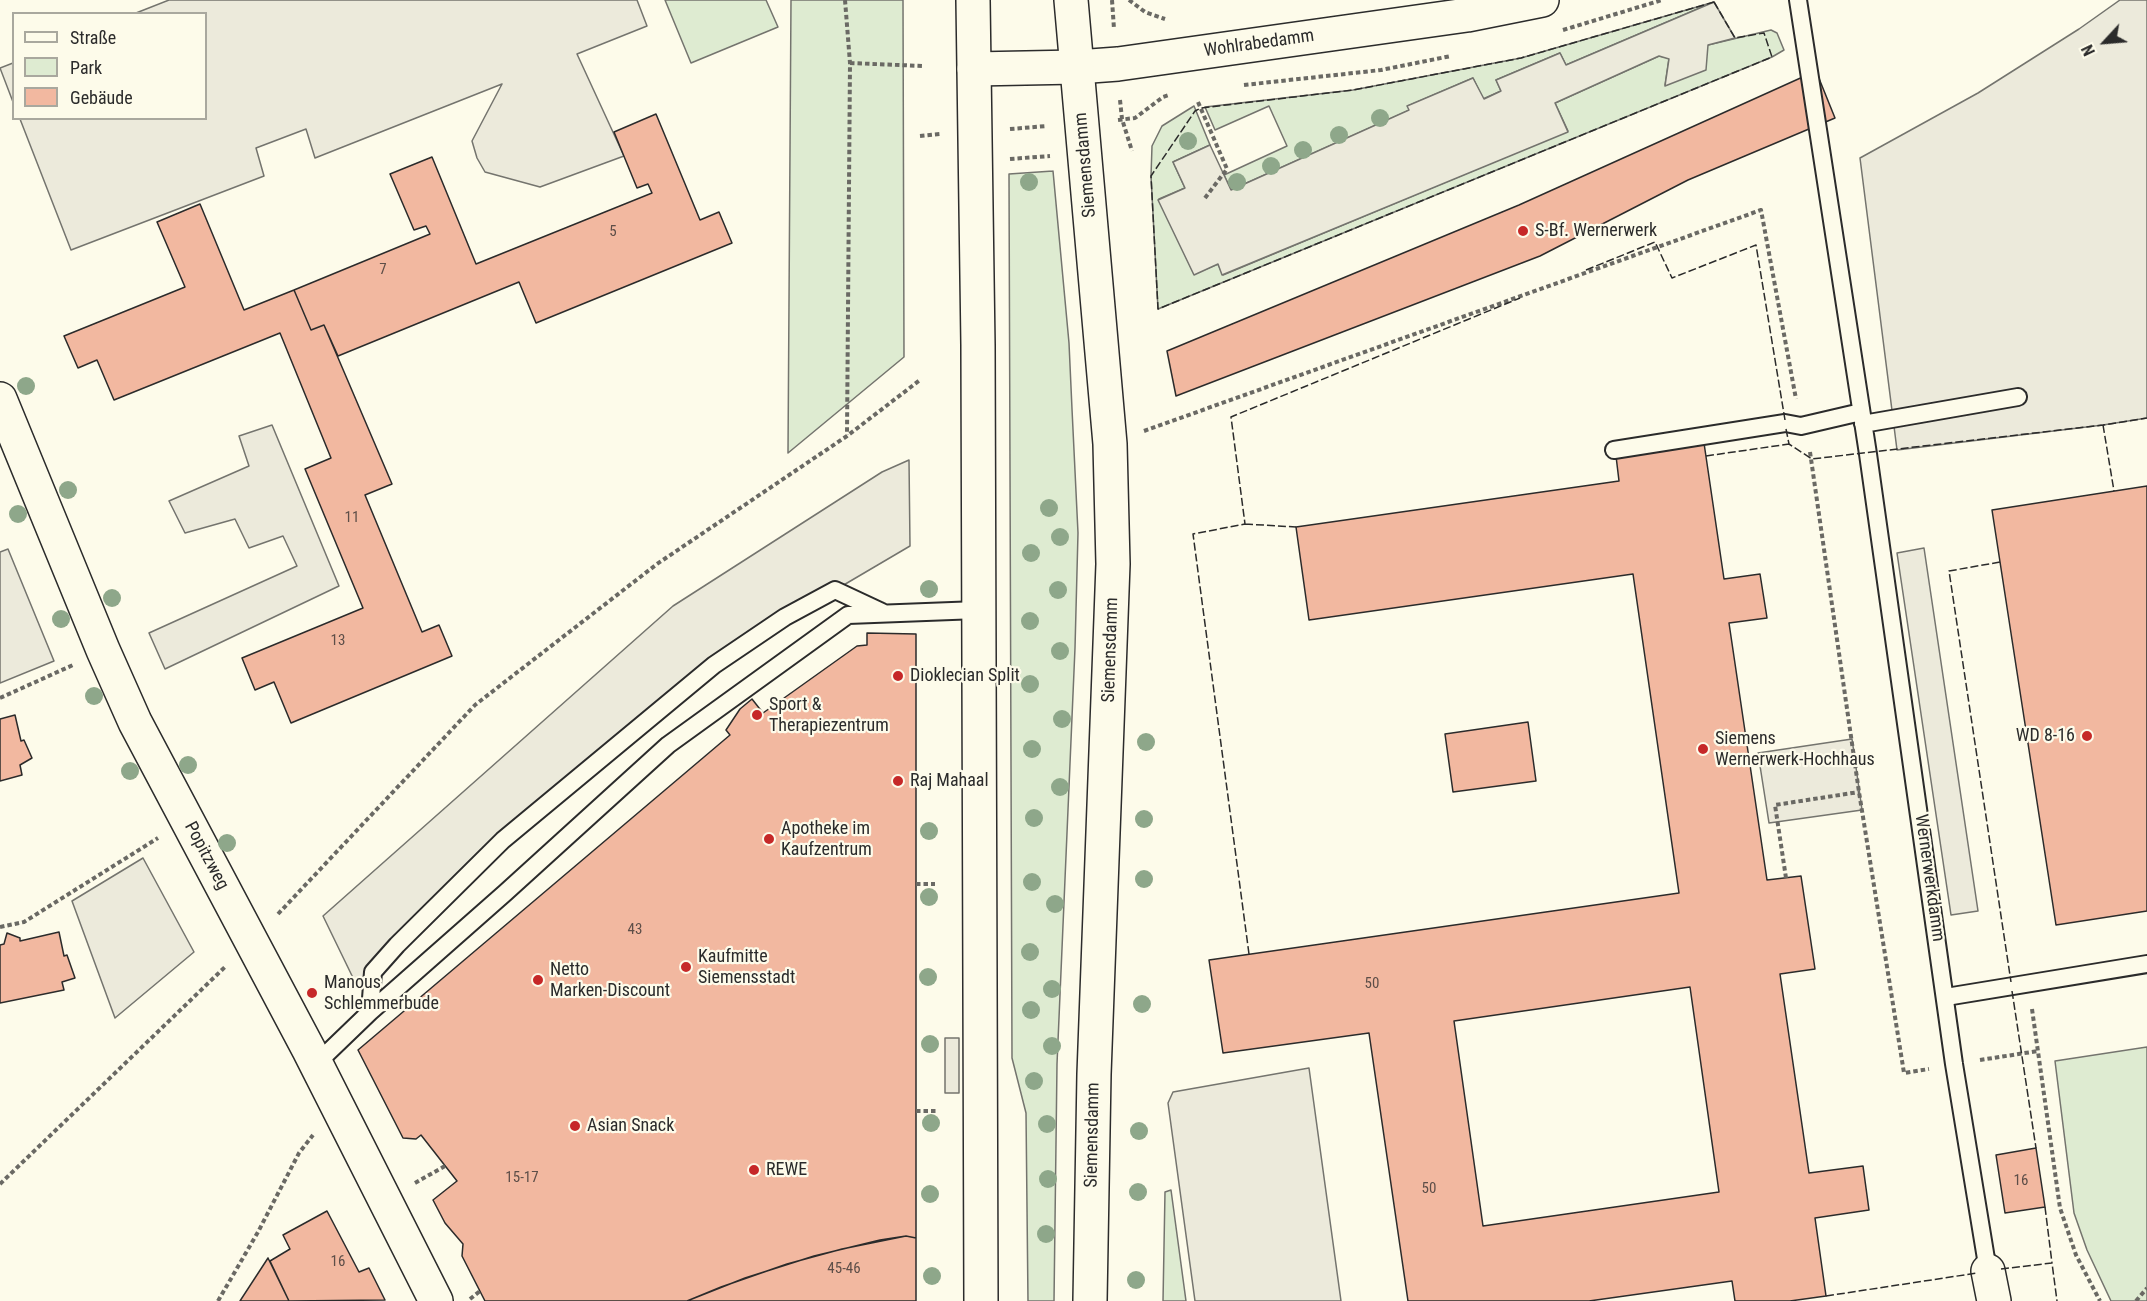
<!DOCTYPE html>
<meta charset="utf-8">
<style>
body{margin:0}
#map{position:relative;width:2147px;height:1301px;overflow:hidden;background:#fdfbea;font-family:"Roboto Condensed",sans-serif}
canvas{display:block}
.legend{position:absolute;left:12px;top:12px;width:195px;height:108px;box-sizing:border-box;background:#fdfbea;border:2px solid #a9a89e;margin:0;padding:8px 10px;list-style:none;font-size:18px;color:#2b2b2b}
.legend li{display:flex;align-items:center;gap:12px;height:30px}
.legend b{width:30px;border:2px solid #a9a89e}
.north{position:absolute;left:2075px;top:12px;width:60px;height:60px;-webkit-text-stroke:4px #fdfbea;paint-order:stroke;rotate:244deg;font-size:16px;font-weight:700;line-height:24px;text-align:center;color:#2b2b2b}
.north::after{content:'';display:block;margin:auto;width:21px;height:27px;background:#2b2b2b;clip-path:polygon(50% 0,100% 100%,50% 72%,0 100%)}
</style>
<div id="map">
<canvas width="2147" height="1301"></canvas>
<ul class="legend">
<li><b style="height:8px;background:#fdfbea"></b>Straße</li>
<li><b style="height:16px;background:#deebd1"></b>Park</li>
<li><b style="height:16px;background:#f2b8a0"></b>Gebäude</li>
</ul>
<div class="north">N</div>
</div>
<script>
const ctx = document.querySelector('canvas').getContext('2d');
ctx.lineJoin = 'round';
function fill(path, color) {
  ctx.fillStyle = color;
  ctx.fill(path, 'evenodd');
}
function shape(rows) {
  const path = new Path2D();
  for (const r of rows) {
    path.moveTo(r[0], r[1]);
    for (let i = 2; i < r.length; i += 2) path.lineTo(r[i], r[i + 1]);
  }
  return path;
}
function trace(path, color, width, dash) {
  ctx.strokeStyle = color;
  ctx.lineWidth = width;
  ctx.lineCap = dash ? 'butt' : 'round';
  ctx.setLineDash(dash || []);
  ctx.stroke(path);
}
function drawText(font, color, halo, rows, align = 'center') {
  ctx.font = font + ' "Roboto Condensed",sans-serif';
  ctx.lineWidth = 4.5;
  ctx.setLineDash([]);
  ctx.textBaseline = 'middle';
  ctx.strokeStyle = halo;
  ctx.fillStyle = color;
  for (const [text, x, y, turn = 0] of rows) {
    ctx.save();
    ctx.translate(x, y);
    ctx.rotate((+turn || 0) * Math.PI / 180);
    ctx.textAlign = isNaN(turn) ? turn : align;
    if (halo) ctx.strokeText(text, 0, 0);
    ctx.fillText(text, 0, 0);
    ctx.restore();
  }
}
const green = shape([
 [665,0,766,0,778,27,691,63,665,0],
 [791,0,903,0,904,357,788,453,791,0],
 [1714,2,1566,65,1560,53,1496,80,1501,91,1483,99,1473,78,1408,106,1410,110,1231,190,1224,175,1287,146,1269,106,1215,130,1205,107,1353,90,1521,58,1714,2],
 [1771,30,1777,33,1784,50,1772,57,1158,309,1151,176,1152,146,1162,126,1194,106,1210,145,1173,162,1185,188,1159,199,1194,274,1218,264,1223,275,1568,131,1555,103,1659,56,1669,58,1665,85,1708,45,1771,30],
 [1053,171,1069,343,1072,409,1078,533,1075,648,1057,1064,1054,1301,1028,1301,1026,1113,1012,1058,1009,174,1053,171],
 [2147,1047,2147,1301,2111,1301,2087,1250,2074,1213,2055,1061,2147,1047],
 [1171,1190,1186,1301,1163,1301,1165,1192,1171,1190]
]);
fill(green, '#deebd1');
trace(green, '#74746e', 1.5);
const parking = shape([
 [169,0,637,0,647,26,577,54,624,156,540,187,485,172,477,158,472,141,502,84,315,158,306,129,256,148,264,176,71,250,20,119,206,118,206,14,136,13,169,0],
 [2120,0,2147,0,2147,418,2103,425,1897,450,1860,158,1978,93,2079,29,2120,0],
 [1714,2,1735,38,1708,45,1706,70,1665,86,1669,59,1659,56,1555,103,1568,132,1222,275,1218,264,1194,275,1158,200,1185,188,1173,162,1210,145,1231,190,1409,110,1407,106,1473,78,1484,99,1501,91,1496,80,1560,53,1566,65,1714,2],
 [13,63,13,102,0,68,13,63],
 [272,425,339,586,165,669,149,633,297,566,283,536,249,548,235,519,185,533,169,501,249,466,239,436,272,425],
 [909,460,910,546,694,673,484,851,356,984,323,916,673,606,882,472,909,460],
 [1924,548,1978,911,1951,915,1897,553,1924,548],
 [8,549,54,661,0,683,0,552,8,549],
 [1852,739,1862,810,1769,823,1758,753,1852,739],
 [143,858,194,952,115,1018,72,901,143,858],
 [945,1038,959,1038,959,1093,945,1093,945,1038],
 [1309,1068,1341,1301,1195,1301,1168,1103,1173,1092,1309,1068]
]);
fill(parking, '#eceadb');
trace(parking, '#74746e', 1.5);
const building = shape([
 [1816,71,1835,118,1688,180,1540,256,1176,396,1167,351,1519,205,1816,71],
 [656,114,700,220,719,212,732,243,536,323,519,282,338,356,324,325,311,330,294,290,430,234,426,226,414,230,390,174,432,157,476,264,652,193,648,184,637,188,614,132,656,114],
 [200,204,244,310,294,290,311,330,324,325,392,484,365,495,422,632,439,625,452,656,291,723,274,682,255,690,242,658,363,608,305,469,331,458,280,333,114,400,97,360,78,368,64,336,185,287,157,222,200,204],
 [1704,443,1724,579,1760,574,1767,618,1729,623,1767,880,1801,876,1815,969,1780,974,1809,1173,1863,1166,1869,1210,1815,1218,1826,1296,1790,1301,1735,1301,1732,1281,1589,1301,1408,1301,1369,1033,1223,1053,1209,960,1679,893,1633,574,1309,620,1296,527,1619,481,1616,456,1704,443],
 [1690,987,1719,1192,1483,1226,1454,1021,1690,987],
 [2147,486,2147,911,2056,925,1992,510,2147,486],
 [867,633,916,634,916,1238,906,1236,880,1240,814,1256,745,1278,687,1301,485,1301,462,1256,463,1244,445,1223,433,1200,457,1181,421,1135,416,1139,403,1138,358,1050,730,735,726,730,740,709,752,699,763,713,857,646,867,645,867,633],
 [15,715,21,741,24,740,32,758,20,765,22,775,0,781,0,719,15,715],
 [1528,722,1536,781,1453,792,1445,734,1528,722],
 [59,932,64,956,67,955,75,978,62,982,64,990,0,1003,0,945,4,944,7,933,20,938,20,941,59,932],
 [2036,1148,2045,1207,2005,1213,1996,1155,2036,1148],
 [327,1211,359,1272,369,1268,385,1300,289,1301,270,1261,290,1249,283,1235,327,1211],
 [906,1236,916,1238,916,1301,687,1301,721,1287,787,1264,842,1249,906,1236],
 [268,1258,289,1301,240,1301,268,1258]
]);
fill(building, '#f2b8a0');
trace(building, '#2b2b2b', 1.5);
const lane = shape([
 [1798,0,1868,454,1954,1064,1988,1271],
 [1863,424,2018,397],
 [1614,450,1785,423,1801,426,1861,412],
 [1946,997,2147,964],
 [370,1012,373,972,397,945,503,840,714,665,785,617,835,590,882,612],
 [316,1064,370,1012,505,893,668,745,848,615,978,610]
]);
const street = shape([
 [974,69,1077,67,1118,64,1467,15,1542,0],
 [0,399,103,650,135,722,309,1050,436,1301],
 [1988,1271,1994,1301]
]);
const secondary = shape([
 [973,0,978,345,981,1301],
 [1071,0,1110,444,1113,564,1094,1074,1090,1301]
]);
trace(lane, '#2b2b2b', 20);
trace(street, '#2b2b2b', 36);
trace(secondary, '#2b2b2b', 36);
trace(shape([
 [845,0,850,63,847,435],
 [1112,0,1114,29],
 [1129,0,1145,12,1165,19],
 [1563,30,1662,0],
 [850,63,922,66],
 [1244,85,1381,70,1451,56],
 [1120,100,1122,119,1132,151],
 [1198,102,1227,169,1205,198],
 [1118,120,1135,118,1163,97,1169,95],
 [1010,129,1047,126],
 [920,136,940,134],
 [1010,159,1050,156],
 [1144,431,1761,210,1796,399],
 [1810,452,1859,792,1904,1073,1929,1069],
 [0,698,73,665],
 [1786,878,1775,805,1859,792],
 [916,884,935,884],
 [278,914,475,705,657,564,847,436,920,380],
 [0,927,24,922,158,838],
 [2032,1009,2060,1208,2076,1255,2100,1301],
 [1980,1060,2038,1051],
 [916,1111,938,1111],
 [415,1183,445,1166],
 [0,1184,226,966],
 [470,1299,480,1291],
 [218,1301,258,1232,299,1153,313,1135],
 [2136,1301,2147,1288]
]), '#6a6964', 4, [4.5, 3]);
trace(lane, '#fdfbea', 16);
trace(street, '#fdfbea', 33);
trace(secondary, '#fdfbea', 33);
trace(shape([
 [1714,2,1735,38,1764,33,1772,57,1158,309,1151,176,1195,111,1201,108,1353,90,1521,58,1714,2],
 [1586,270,1655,242,1672,278,1756,245,1785,420],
 [2103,425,2114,491],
 [1786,429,1789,444,1812,459,2103,425,2147,418],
 [1706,456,1789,444],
 [1245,524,1296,527],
 [2000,562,1949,571,2011,982],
 [1249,954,1193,534,1245,524,1231,417,1520,298],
 [2012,991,2036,1148],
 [2045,1207,2052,1263],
 [2001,1269,2052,1263,2057,1301],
 [1826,1296,1977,1273]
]), '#2b2b2b', 1.5, [8, 3]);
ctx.fillStyle = '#8ea78a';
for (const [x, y] of [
 [1380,118],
 [1339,135],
 [1188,141],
 [1303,150],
 [1271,166],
 [1029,182],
 [1237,182],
 [26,386],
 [68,490],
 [1049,508],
 [18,514],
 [1060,537],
 [1031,553],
 [929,589],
 [1058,590],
 [112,598],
 [61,619],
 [1030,621],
 [1060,651],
 [1030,684],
 [94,696],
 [1062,719],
 [1146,742],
 [1032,749],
 [188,765],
 [130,771],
 [1060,787],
 [1034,818],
 [1144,819],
 [929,831],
 [227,843],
 [1144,879],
 [1032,882],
 [929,897],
 [1055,904],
 [1030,952],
 [928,977],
 [1052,989],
 [1142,1004],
 [1031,1010],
 [930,1044],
 [1052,1046],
 [1034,1081],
 [931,1123],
 [1047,1124],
 [1139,1131],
 [1048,1179],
 [1138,1192],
 [930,1194],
 [1046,1234],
 [932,1276],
 [1136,1280]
]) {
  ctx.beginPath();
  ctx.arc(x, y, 9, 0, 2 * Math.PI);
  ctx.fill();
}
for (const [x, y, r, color] of [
 [1523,231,6,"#c62828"],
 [898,676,6,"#c62828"],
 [757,715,6,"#c62828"],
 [2087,736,6,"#c62828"],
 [1703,749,6,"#c62828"],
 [898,781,6,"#c62828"],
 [769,839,6,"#c62828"],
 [686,967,6,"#c62828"],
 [538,980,6,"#c62828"],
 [312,993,6,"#c62828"],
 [575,1126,6,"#c62828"],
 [754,1170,6,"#c62828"]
]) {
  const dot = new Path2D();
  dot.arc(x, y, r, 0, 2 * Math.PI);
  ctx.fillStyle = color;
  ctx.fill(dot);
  trace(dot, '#fdfbea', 2);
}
drawText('15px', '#5d4e48', null, [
 ["5",613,232],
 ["7",383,270],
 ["11",352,518],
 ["13",338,641],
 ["43",635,930],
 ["50",1372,984],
 ["15-17",522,1178],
 ["16",2021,1181],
 ["50",1429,1189],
 ["16",338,1262],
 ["45-46",844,1269]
]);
drawText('18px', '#2b2b2b', '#fdfbea', [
 ["Wohlrabedamm",1259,44,-8],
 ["Siemensdamm",1086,165,-95],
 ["Siemensdamm",1111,650,-88],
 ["Popitzweg",206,856,62],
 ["Wernerwerkdamm",1929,878,82],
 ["Siemensdamm",1093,1135,-89]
]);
drawText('18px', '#2b2b2b', '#fdfbea', [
 ["S-Bf. Wernerwerk",1535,231],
 ["Dioklecian Split",910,676],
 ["Sport &",769,705],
 ["Therapiezentrum",769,726],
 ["WD 8-16",2075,736,"right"],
 ["Siemens",1715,739],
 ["Wernerwerk-Hochhaus",1715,760],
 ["Raj Mahaal",910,781],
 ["Apotheke im",781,829],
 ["Kaufzentrum",781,850],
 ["Kaufmitte",698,957],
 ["Siemensstadt",698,978],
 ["Netto",550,970],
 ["Marken-Discount",550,991],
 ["Manous",324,983],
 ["Schlemmerbude",324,1004],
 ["Asian Snack",587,1126],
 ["REWE",766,1170]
], 'left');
</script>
